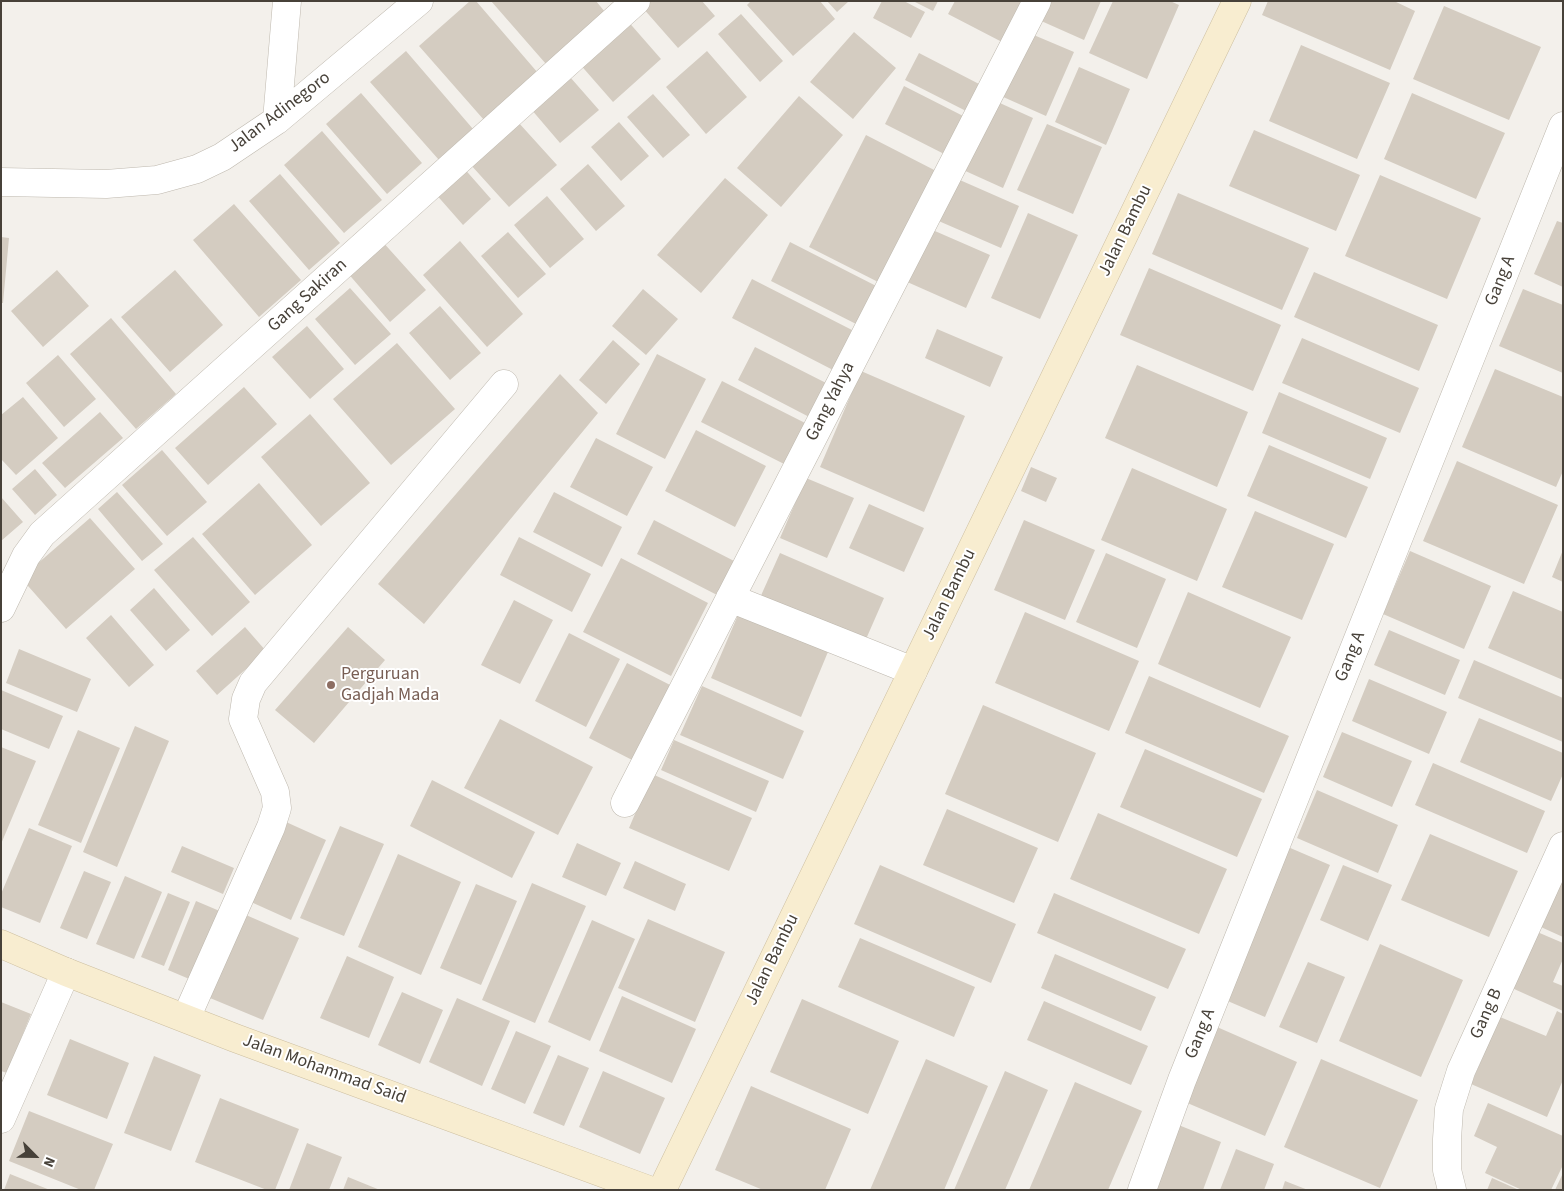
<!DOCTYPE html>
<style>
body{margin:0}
#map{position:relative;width:1564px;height:1191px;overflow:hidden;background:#f3f0eb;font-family:"Source Sans 3",sans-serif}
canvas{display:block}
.frame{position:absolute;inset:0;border:2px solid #474139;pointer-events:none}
.north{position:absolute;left:10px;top:1131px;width:50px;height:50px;-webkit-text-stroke:4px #fff;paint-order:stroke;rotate:113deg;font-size:14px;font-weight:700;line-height:20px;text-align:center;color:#474139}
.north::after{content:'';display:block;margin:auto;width:18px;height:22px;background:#474139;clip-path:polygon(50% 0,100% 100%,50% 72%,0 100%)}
</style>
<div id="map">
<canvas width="1564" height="1191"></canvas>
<div class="frame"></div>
<div class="north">N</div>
</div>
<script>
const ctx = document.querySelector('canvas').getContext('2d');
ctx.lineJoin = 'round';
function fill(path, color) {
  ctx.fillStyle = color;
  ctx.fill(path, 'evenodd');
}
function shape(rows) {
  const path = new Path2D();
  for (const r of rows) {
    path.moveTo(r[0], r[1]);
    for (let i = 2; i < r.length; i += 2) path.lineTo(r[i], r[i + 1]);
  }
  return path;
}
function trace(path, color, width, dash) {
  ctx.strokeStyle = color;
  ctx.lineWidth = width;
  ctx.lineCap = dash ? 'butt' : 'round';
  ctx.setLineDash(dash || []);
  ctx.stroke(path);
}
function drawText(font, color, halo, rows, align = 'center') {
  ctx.font = font + ' "Source Sans 3",sans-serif';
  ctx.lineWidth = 4;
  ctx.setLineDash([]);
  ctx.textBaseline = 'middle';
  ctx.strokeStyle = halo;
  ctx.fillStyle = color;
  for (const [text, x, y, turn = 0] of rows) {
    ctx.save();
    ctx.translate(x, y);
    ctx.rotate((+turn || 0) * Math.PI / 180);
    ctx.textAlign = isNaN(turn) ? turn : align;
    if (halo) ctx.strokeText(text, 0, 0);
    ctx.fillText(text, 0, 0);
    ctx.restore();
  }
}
fill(shape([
 [470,1,476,1,538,73,484,120,419,46],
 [491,1,596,1,605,12,546,64],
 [648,1,702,1,715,16,678,48,642,7],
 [751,1,820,1,835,19,793,56,747,5],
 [827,1,849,1,837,12],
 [882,1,904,1,925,12,911,38,873,18],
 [913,1,938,1,933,11],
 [955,1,1022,1,1002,42,948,14],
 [1047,1,1101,1,1084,40,1039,20],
 [1113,1,1170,1,1179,5,1147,79,1089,53],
 [1268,1,1394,1,1415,11,1390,70,1262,15],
 [1444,6,1541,47,1509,120,1413,79],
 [741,14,783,61,760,82,718,34],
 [626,19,661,59,613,102,578,62],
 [854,32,896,68,853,119,810,82],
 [1029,33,1074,52,1046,116,1001,96],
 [1301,45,1390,83,1357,159,1269,121],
 [406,51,473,129,439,160,370,82],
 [707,51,747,97,706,134,666,87],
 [919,53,981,85,968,112,905,80],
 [1079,67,1130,89,1106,145,1055,122],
 [563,69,599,110,560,143,525,102],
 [904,86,973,121,954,159,885,124],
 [361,93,422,163,387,194,326,124],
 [1412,93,1505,133,1476,199,1384,159],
 [653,94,690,135,663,158,627,117],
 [799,96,843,135,781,207,737,168],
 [991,99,1033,118,1003,188,961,169],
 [518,122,557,165,509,207,470,164],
 [619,122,649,156,621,181,591,147],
 [1047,124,1102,147,1073,214,1017,190],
 [1254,130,1360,175,1336,231,1229,186],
 [322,131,382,200,344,233,284,165],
 [866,135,942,174,886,286,809,247],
 [588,164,625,206,596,231,560,189],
 [462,166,491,199,463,225,434,192],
 [280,174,340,243,309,270,249,201],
 [1380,175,1481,218,1447,299,1345,256],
 [953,177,1019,206,1001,248,934,219],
 [725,178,768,215,701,293,657,255],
 [1178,193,1309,248,1282,310,1152,254],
 [547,196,584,239,550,268,514,225],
 [234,204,301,280,259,317,193,240],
 [1028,213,1078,235,1040,319,991,298],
 [1557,221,1563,223,1563,287,1534,274],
 [928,228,990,255,966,308,905,281],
 [508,232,546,274,518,298,481,256],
 [1,237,9,238,3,303,1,303],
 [381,240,426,290,390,322,346,271],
 [460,241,523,314,487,347,423,275],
 [790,242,886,291,866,329,771,281],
 [1149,268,1281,325,1253,391,1120,335],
 [57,270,89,306,43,347,11,311],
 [175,270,223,325,170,372,121,317],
 [1314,272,1438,325,1419,371,1294,317],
 [752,279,852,330,833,370,732,318],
 [350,288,391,334,355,365,315,319],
 [643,289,678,319,646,355,612,326],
 [1523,289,1563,305,1563,373,1499,346],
 [440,306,481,353,450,380,409,333],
 [111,318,176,394,136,429,70,354],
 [307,326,344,369,310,399,272,357],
 [937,329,1003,357,990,387,925,358],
 [1302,338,1419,388,1400,433,1282,383],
 [613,340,640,364,606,404,579,380],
 [397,343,455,409,391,465,333,399],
 [755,347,832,386,815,420,738,380],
 [657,354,706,379,665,459,616,434],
 [58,355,96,399,64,427,26,383],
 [1137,365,1248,412,1217,487,1105,438],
 [1495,369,1563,397,1563,471,1556,487,1462,447],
 [861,371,965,416,924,512,820,467],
 [560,374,598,413,424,624,378,584],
 [722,381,813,427,792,468,701,422],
 [244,387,277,424,208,485,175,448],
 [1279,392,1387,438,1370,479,1262,433],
 [23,397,58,438,16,475,1,459,1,415],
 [100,412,123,438,65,488,42,463],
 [310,414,370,483,321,526,261,457],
 [696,430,766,466,735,527,665,491],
 [596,438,653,467,627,516,570,487],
 [1269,445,1368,487,1346,538,1247,496],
 [162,450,207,502,167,536,122,485],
 [1457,461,1558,505,1524,584,1423,541],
 [1031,467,1057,478,1046,502,1021,491],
 [1132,468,1227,509,1197,581,1101,540],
 [35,469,57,495,35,515,12,489],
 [806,478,854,498,827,558,780,538],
 [259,483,312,545,255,595,202,534],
 [117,492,163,544,142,561,98,509],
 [554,492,622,527,602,567,533,532],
 [1,497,23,522,1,541],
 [869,504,924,528,904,572,849,548],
 [1255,511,1334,544,1302,620,1222,587],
 [90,518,135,569,66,629,21,578],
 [654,520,738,563,721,597,637,554],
 [1024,520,1095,550,1065,620,994,590],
 [193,537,250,602,212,636,154,570],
 [519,537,591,574,572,612,500,575],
 [1563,550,1563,582,1552,577],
 [1410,551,1491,586,1464,649,1383,614],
 [780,553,884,598,863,646,759,600],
 [1106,553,1166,579,1137,648,1076,622],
 [621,558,708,603,671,676,583,632],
 [154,588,190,630,166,651,130,610],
 [1513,591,1563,612,1563,680,1488,648],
 [1188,592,1291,637,1260,708,1158,664],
 [514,600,553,620,520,684,481,665],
 [741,608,830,647,801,717,711,678],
 [1025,612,1139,661,1109,731,995,683],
 [111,615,154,665,129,687,86,638],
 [245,627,266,651,217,695,196,671],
 [348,627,385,660,314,743,275,710],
 [1389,630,1460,660,1445,695,1374,665],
 [569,633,620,659,586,727,535,701],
 [19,649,91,679,77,712,6,683],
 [1474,660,1563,698,1563,742,1458,698],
 [627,663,678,689,640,764,589,738],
 [1149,676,1289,736,1264,793,1125,733],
 [1369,679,1447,712,1429,754,1352,721],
 [702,686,804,731,783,779,680,735],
 [1,690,63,716,49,749,1,729],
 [983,705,1096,753,1058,842,945,794],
 [1479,718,1563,753,1563,774,1551,801,1460,762],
 [500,719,593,767,558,835,464,788],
 [135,726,169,741,117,867,83,852],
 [78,730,120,748,81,843,38,825],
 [1342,732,1412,761,1392,807,1323,777],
 [674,740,769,781,756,812,661,770],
 [1,747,36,761,1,844],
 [1145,749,1262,799,1237,857,1120,807],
 [1433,763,1545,811,1527,853,1415,805],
 [652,774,752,818,729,871,629,828],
 [432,780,535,832,512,878,410,826],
 [1317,790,1398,825,1378,873,1297,838],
 [947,809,1038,848,1014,903,923,865],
 [1098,813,1227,869,1199,934,1070,879],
 [286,822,326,840,291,920,251,902],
 [340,826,384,844,344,936,300,918],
 [29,828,72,846,40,923,1,907,1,894],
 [1430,834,1518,871,1489,937,1401,900],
 [577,843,621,863,606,896,562,877],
 [182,846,234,868,223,894,171,872],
 [1288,847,1330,865,1265,1017,1223,999],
 [398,854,461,882,421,975,358,947],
 [635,861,686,884,675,911,623,888],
 [880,865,1016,924,991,983,854,924],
 [1343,865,1392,885,1368,941,1320,920],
 [1563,869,1563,937,1532,923],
 [84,871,111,882,87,939,60,928],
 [125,876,162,892,134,959,96,944],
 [532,883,586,906,535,1023,482,1000],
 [476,884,517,901,481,985,440,968],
 [168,893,190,902,164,966,141,957],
 [1054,893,1186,949,1168,989,1037,933],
 [196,901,222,912,194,981,168,970],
 [246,915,299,938,263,1020,210,998],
 [648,919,725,952,695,1022,618,988],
 [592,920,635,939,590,1041,548,1022],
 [1528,928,1563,943,1563,959,1553,982,1563,986,1563,1011,1503,984],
 [860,938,975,987,954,1037,838,987],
 [1380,944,1463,980,1421,1077,1339,1041],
 [1055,954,1156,997,1141,1031,1041,988],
 [347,956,394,977,369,1038,320,1018],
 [1308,962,1345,977,1317,1043,1279,1027],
 [402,992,443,1010,420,1064,378,1045],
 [622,996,696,1029,672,1083,599,1051],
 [457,998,510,1021,482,1086,429,1062],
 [802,999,899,1041,868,1114,770,1072],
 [1044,1001,1148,1046,1131,1085,1027,1040],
 [1,1002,31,1014,7,1073,1,1071],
 [1557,1011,1563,1014,1563,1080,1547,1117,1471,1084,1500,1017,1546,1036],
 [1217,1027,1297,1062,1265,1136,1185,1102],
 [516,1031,551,1046,525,1104,491,1089],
 [70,1039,129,1063,107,1119,47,1095],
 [558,1055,589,1068,564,1126,533,1113],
 [154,1056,201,1075,171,1151,124,1133],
 [926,1059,988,1086,944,1190,870,1190],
 [1321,1059,1418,1100,1380,1188,1284,1147],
 [603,1071,665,1098,640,1154,579,1127],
 [1005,1071,1048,1090,1005,1190,954,1190],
 [1075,1082,1142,1111,1108,1190,1029,1190],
 [751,1086,851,1129,825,1190,763,1190,715,1170],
 [220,1098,299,1129,275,1190,267,1190,195,1162],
 [1488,1103,1563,1136,1563,1165,1551,1190,1522,1190,1485,1173,1497,1147,1474,1136],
 [29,1111,113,1144,94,1190,81,1190,9,1161],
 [1176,1124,1221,1142,1203,1190,1150,1190],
 [307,1143,342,1157,329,1190,289,1190],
 [1236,1149,1274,1164,1264,1190,1220,1190],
 [1563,1173,1563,1190,1555,1190],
 [10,1174,50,1190,4,1190],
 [348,1177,380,1190,343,1190],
 [1492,1178,1519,1190,1487,1190],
 [1285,1181,1308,1190,1282,1190]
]), '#d4ccc1');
const street = shape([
 [277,120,287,1],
 [1,182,106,184,157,180,197,169,222,157,277,120,419,1],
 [730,598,913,671],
 [1,608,26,556,42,534,636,1],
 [625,803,1037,1],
 [186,1018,271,827,277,808,275,792,243,719,246,699,253,683,504,384],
 [1,1119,66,972],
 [1142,1190,1182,1080,1563,126],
 [1452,1190,1447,1170,1447,1139,1449,1109,1461,1071,1563,846]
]);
const secondary = shape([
 [1,944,66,972,235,1038,649,1190],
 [662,1190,1237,1]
]);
trace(street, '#beb8ae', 29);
trace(secondary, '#cdbfa0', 29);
trace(street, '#fff', 28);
trace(secondary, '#f8edd0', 28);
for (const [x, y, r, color] of [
 [331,685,5,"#8d6e63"]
]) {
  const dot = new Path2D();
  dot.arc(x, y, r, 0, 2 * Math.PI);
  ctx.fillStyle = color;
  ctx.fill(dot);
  trace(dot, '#fff', 2);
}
drawText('18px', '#474139', '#fff', [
 ["Jalan Adinegoro",280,113,-37],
 ["Jalan Bambu",1126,231,-64],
 ["Gang A",1501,281,-68],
 ["Gang Sakiran",308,296,-42],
 ["Gang Yahya",831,402,-63],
 ["Jalan Bambu",950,595,-64],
 ["Gang A",1351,657,-68],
 ["Jalan Bambu",773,960,-64],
 ["Gang B",1487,1014,-66],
 ["Gang A",1201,1034,-68],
 ["Jalan Mohammad Said",324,1070,20]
]);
drawText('18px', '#785e54', '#fff', [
 ["Perguruan",341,675],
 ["Gadjah Mada",341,696]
], 'left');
</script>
